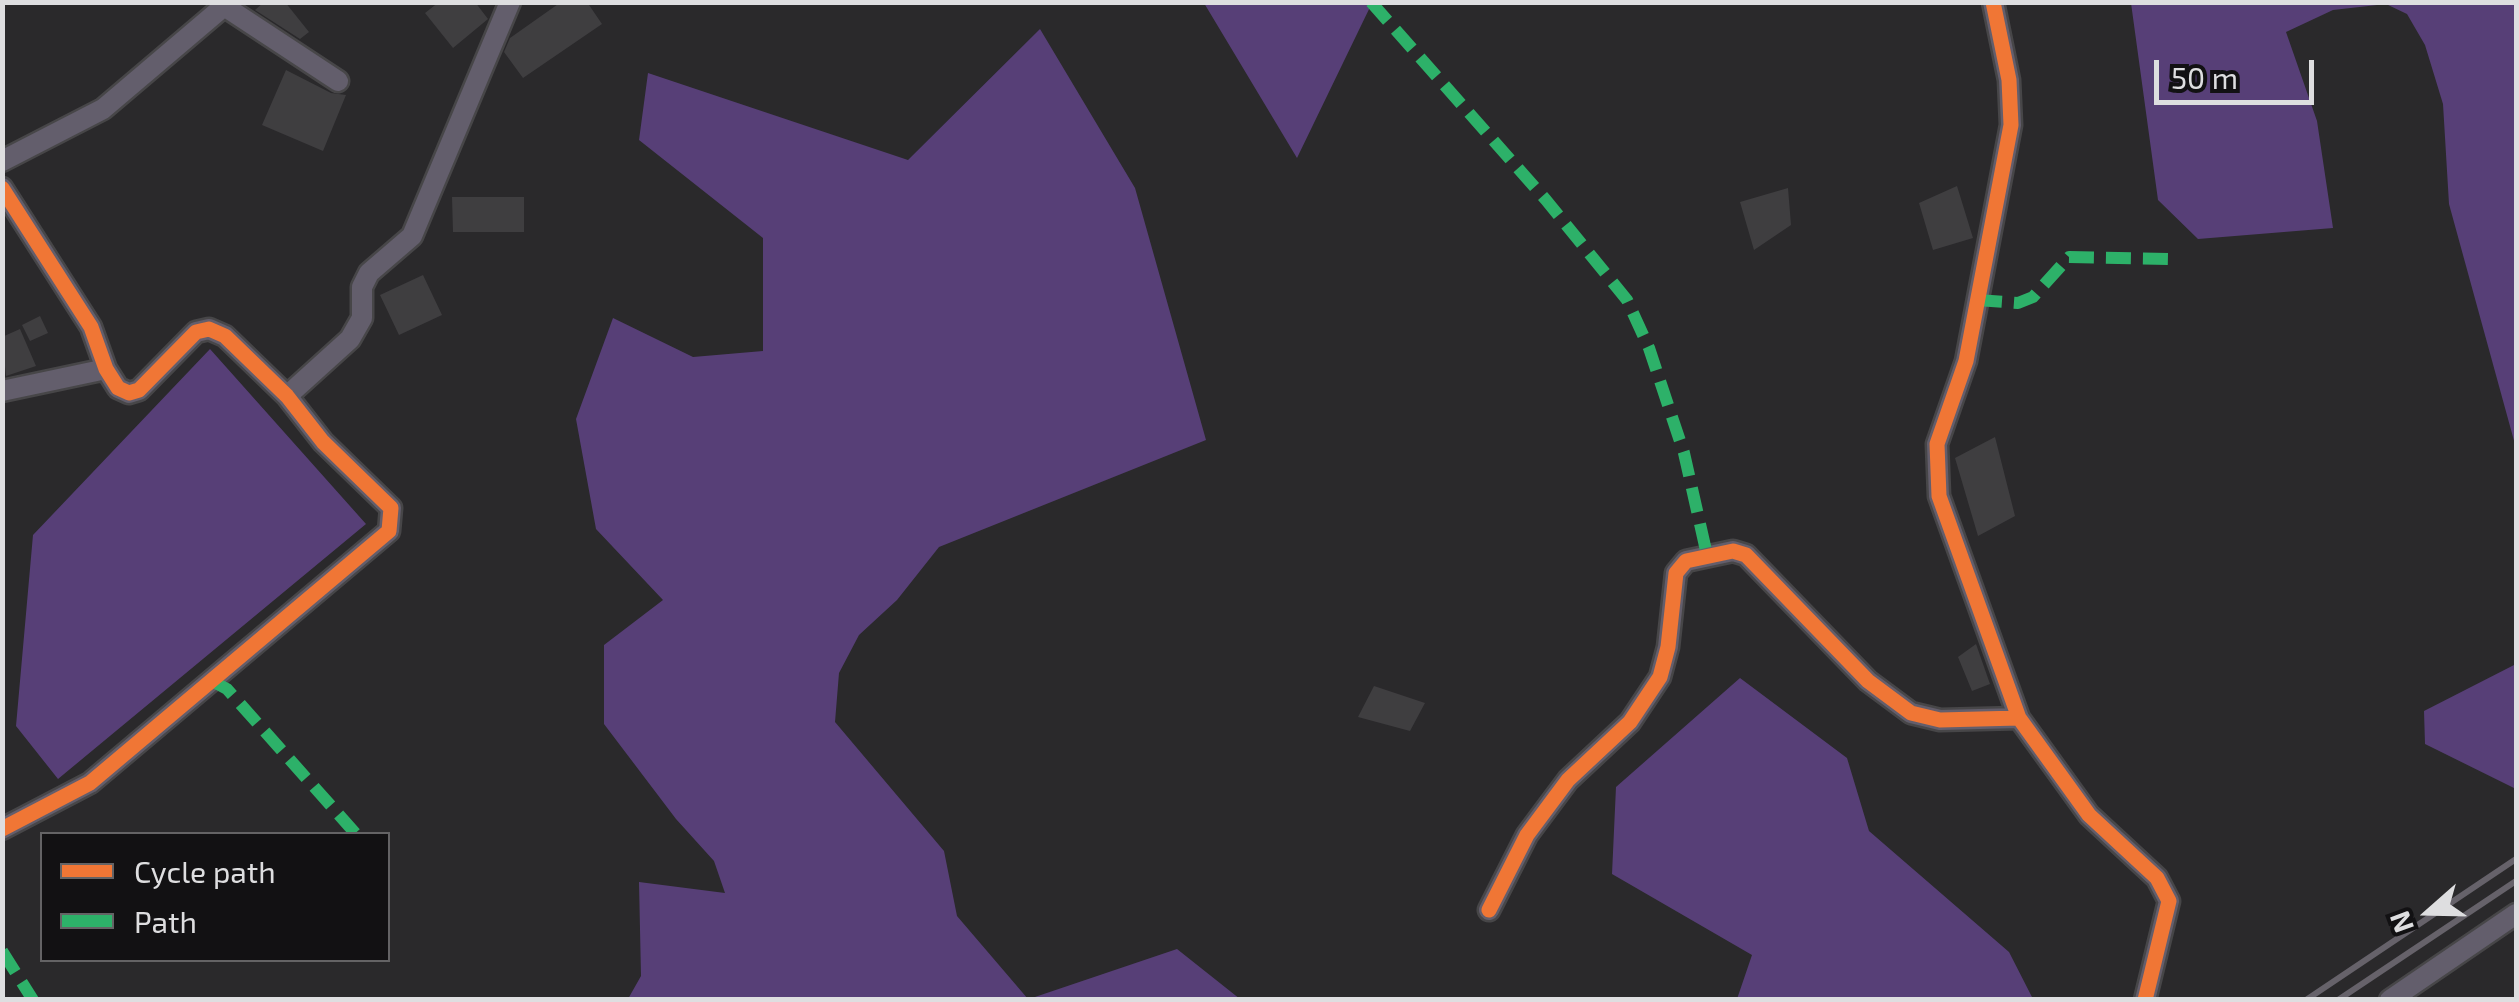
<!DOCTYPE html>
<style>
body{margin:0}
#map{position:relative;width:2519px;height:1002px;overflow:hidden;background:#2a292b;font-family:"Exo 2",sans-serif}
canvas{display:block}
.frame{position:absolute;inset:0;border:5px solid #dedee0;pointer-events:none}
.legend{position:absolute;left:40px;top:832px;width:350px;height:130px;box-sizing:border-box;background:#121113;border:2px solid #646365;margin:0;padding:12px 18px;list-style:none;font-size:30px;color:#dedee0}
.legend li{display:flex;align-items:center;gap:20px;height:50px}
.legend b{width:50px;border:2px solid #646365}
.north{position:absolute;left:2379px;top:862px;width:100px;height:100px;-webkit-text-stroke:8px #121113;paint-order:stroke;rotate:250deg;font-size:28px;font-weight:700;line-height:40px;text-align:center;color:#dedee0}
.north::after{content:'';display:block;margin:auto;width:35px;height:45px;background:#dedee0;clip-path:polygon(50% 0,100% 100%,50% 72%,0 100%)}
.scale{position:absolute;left:2154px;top:60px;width:160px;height:45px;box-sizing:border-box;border:5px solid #dedee0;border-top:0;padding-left:12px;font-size:30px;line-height:35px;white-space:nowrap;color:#dedee0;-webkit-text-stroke:8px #121113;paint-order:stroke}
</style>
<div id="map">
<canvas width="2519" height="1002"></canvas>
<div class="frame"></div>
<ul class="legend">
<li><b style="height:12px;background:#f07635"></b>Cycle path</li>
<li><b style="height:12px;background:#2db169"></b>Path</li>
</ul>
<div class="north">N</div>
<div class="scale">50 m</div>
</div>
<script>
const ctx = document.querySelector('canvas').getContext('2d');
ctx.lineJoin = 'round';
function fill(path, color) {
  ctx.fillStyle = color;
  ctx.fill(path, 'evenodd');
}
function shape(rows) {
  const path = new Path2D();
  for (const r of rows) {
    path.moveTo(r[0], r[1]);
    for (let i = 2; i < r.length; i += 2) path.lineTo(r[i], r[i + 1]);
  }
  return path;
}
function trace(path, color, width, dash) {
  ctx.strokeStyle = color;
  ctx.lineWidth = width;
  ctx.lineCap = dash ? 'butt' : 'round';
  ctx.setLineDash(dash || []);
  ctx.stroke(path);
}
fill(shape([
 [1204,3,1372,3,1297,158],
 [2131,3,2516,3,2516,448,2449,204,2443,104,2425,45,2407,14,2386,4,2333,10,2286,32,2317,121,2333,228,2198,239,2158,200],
 [1040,29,1135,188,1206,440,939,547,897,600,859,635,839,673,835,722,944,851,957,916,1028,999,628,999,641,976,639,882,725,893,714,861,676,819,604,724,604,645,663,600,596,529,576,419,613,318,693,357,763,351,763,238,639,140,648,73,908,160],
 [210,349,366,524,58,779,16,726,33,535],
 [2516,664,2516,789,2425,744,2424,711],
 [1740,678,1847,758,1869,831,2009,952,2033,999,1737,999,1752,955,1612,874,1616,787],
 [1177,949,1240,999,1029,999]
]), '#573f77');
fill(shape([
 [264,2,285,2,309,32,300,39,255,10],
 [439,2,475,2,488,19,453,48,425,13],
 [561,2,587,2,602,24,523,78,504,52,510,38],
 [286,70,331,93,346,95,323,151,262,125],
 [1957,186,1973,238,1933,250,1919,203],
 [1788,188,1791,225,1754,250,1740,202],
 [452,197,524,197,524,232,453,232],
 [423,275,442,315,399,335,380,295],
 [40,316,48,333,30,341,22,325],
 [20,329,36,366,6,376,2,337],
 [1995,437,2015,516,1978,536,1955,458],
 [1976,644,1990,684,1972,691,1958,657],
 [1374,686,1425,703,1410,731,1358,717]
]), '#3f3e40');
const minor = shape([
 [1993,2,2009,80,2011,125,1966,361,1937,444,1939,496,2019,718,2089,815,2157,878,2169,901,2145,1000],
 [224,6,338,81],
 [2,161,103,109,229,2],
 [2,188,91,327,106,369,118,388,129,393,139,390,196,332,209,329,225,336,287,396,323,442,391,508,389,531,90,783,2,829],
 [2,391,106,369],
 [287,396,350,339,362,318,362,287,369,273,412,236,510,2],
 [1489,910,1527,835,1568,780,1630,722,1660,677,1668,647,1676,573,1686,561,1733,551,1746,555,1868,681,1911,713,1940,720,2019,718],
 [2390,1000,2516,914]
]);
trace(minor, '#474648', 25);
trace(minor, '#635e6c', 20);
trace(shape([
 [2306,1000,2516,859],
 [2338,1000,2516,881]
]), '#66626a', 6);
trace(shape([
 [1371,2,1546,200,1627,300,1649,348,1684,453,1707,555],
 [1977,300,2018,303,2033,297,2069,257,2173,259],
 [212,681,227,689,356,834],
 [2,951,33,1000]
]), '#2db169', 12, [25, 12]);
trace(shape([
 [1993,2,2009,80,2011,125,1966,361,1937,444,1939,496,2019,718,2089,815,2157,878,2169,901,2145,1000],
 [2,188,91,327,106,369,118,388,129,393,139,390,196,332,209,329,225,336,287,396,323,442,391,508,389,531,90,783,2,829],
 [1489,910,1527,835,1568,780,1630,722,1660,677,1668,647,1676,573,1686,561,1733,551,1746,555,1868,681,1911,713,1940,720,2019,718]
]), '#f07635', 15);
</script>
